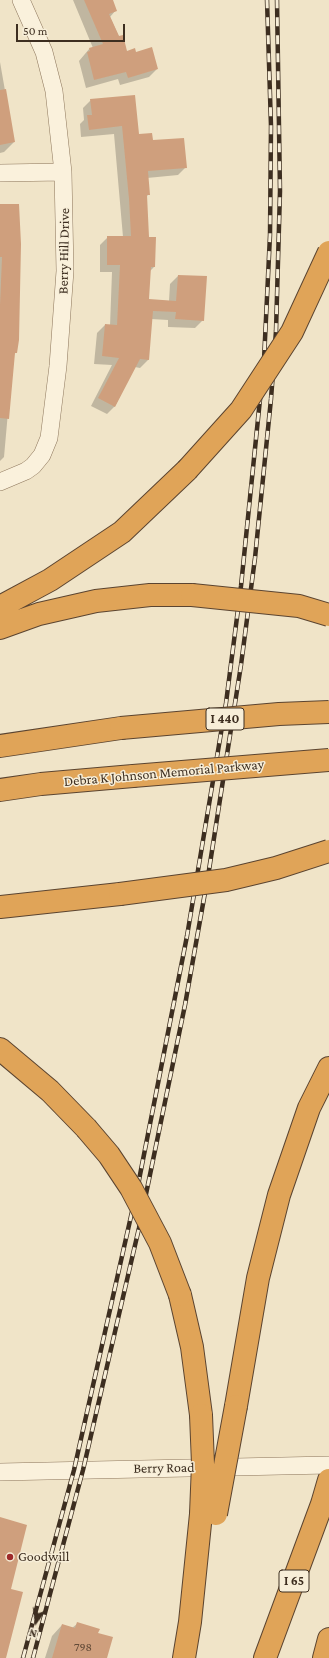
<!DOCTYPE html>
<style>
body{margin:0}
#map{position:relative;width:329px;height:1658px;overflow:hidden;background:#f0e4c8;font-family:"Crimson Pro",serif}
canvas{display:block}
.north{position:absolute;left:16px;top:1602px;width:40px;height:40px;-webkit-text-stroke:3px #f7eed8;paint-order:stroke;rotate:195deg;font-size:11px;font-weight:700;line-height:16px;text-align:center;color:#3d2e20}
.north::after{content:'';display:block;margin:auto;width:14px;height:18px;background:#3d2e20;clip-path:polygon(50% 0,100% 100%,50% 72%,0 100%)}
.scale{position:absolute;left:16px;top:24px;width:109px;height:18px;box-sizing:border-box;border:2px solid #3d2e20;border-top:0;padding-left:5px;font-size:12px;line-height:14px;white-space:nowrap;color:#3d2e20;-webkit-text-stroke:3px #f7eed8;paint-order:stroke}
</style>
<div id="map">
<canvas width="329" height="1658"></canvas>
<div class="north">N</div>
<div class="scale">50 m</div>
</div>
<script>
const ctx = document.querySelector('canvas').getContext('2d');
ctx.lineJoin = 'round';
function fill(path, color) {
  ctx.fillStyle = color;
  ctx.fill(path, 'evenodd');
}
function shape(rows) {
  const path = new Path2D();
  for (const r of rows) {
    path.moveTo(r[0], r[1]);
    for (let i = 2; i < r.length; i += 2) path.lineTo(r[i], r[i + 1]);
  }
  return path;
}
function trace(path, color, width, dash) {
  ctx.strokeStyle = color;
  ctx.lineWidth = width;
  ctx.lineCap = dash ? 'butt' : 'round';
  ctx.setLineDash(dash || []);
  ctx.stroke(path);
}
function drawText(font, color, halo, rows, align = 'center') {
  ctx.font = font + ' "Crimson Pro",serif';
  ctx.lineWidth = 3;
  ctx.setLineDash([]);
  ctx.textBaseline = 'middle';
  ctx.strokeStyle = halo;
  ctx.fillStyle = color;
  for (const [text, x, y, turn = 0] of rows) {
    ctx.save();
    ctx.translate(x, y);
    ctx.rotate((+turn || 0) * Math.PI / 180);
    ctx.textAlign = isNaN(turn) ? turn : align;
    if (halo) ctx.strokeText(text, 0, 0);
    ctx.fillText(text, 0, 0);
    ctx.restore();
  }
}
fill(shape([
 [73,0,107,0,116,10,110,17,126,52,135,53,157,69,149,77,120,85,118,79,86,88,79,61,90,48,93,48],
 [0,62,14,142,4,152,0,153],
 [91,100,138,135,152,141,186,167,178,175,147,178,149,194,146,197,148,238,154,267,149,272,148,300,169,301,170,284,178,276,203,320,195,328,168,327,168,320,151,319,148,360,140,368,135,367,115,406,107,414,91,406,112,365,94,364,97,333,105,325,110,326,112,272,100,272,100,245,108,237,123,237,114,134,81,137,80,124,84,120,83,108],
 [0,205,16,352,13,356,4,457,0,461],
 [77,1624,97,1634,106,1658,45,1658,52,1636,62,1625,72,1628]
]), '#0003');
fill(shape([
 [84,0,113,0,117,11,109,14,119,36,123,35,127,51,135,48,136,52,152,47,158,69,128,78,126,72,94,80,87,52,90,51,89,48,103,44],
 [6,89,15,142,0,145,0,90],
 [135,95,139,134,152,133,153,140,184,138,187,168,148,171,150,195,147,195,149,237,156,237,155,267,151,267,149,299,176,301,178,275,207,276,204,321,175,319,176,312,153,311,149,360,140,359,115,407,98,398,119,358,102,356,105,324,117,325,120,265,107,265,107,236,131,236,129,199,122,126,89,130,87,115,92,115,90,99],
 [0,204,19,204,21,244,19,340,17,353,15,353,9,419,0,418,0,305,2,257,0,257],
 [0,1517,27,1525,11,1589,23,1592,6,1658,0,1658],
 [77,1622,100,1629,98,1633,113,1637,107,1658,52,1658,62,1624,75,1628]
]), '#cf9f7d');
const minor = shape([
 [0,173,63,172],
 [0,482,26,471,33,466,42,455,49,438,58,366,65,271,63,172,54,91,44,52,21,0],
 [0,1472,329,1465]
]);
const highway = shape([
 [0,607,50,580,122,532,187,470],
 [0,628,39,614,96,601,150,595,192,595],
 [0,746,121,728],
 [0,790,41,784,133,776],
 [0,907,120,894],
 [0,1049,50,1091,86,1128],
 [180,1295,192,1347,201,1415],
 [236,1406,258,1278,279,1195,309,1108,329,1068],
 [184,1658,190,1622,201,1514],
 [265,1658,322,1504,329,1480],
 [324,1658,329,1639]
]);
trace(minor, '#8d765c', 18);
trace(highway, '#5b4430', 24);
trace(minor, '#faf1dc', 17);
trace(highway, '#e0a458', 22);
const rail = shape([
 [23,1658,74,1470,138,1185,187,936,226,703,241,586,264,360,270,235,271,126,267,0],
 [33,1658,83,1470,139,1228,185,1005,209,870,241,665,255,558,271,399,276,331,280,191,277,0]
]);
trace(rail, '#3d2e20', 4.5);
trace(rail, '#f7eed8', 3, [9]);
const highwayBridge = shape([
 [187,470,241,410,292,332,329,252],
 [192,595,299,606,329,615],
 [121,728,279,714,329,712],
 [133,776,329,760],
 [120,894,226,880,276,868,329,851],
 [86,1128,109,1155,131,1188,160,1243,180,1295],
 [201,1514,203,1464,201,1415],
 [216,1514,236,1406]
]);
trace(highwayBridge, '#5b4430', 24, []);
trace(highwayBridge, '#e0a458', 22);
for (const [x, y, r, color] of [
 [10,1557,4,"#9e2a2b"]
]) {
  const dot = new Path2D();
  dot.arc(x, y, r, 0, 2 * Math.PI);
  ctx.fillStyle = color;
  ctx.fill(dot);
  trace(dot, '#f7eed8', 1.5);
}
drawText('12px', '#624a37', null, [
 ["798",83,1647]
]);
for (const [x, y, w] of [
 [225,719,38],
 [294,1581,30]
]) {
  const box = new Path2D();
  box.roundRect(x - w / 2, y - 11, w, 22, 3);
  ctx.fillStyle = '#f7eed8';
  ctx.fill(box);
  trace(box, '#3d2e20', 1);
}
drawText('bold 13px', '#3d2e20', null, [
 ["I 440",225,719],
 ["I 65",294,1581]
]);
drawText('14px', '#3d2e20', '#f7eed8', [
 ["Berry Hill Drive",64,251,-89],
 ["Debra K Johnson Memorial Parkway",164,773,-5],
 ["Berry Road",164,1468,-1]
]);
drawText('14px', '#3d2e20', '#f7eed8', [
 ["Goodwill",18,1557]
], 'left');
</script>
